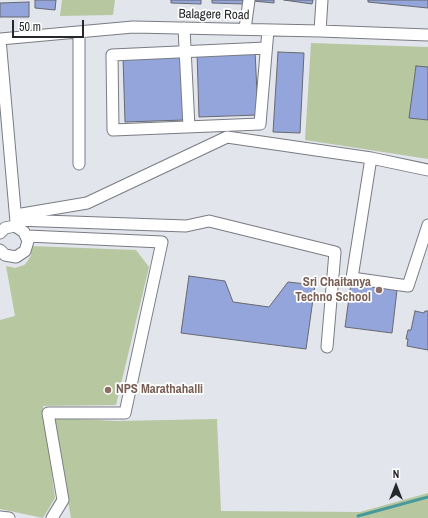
<!DOCTYPE html>
<style>
body{margin:0}
#map{position:relative;width:428px;height:518px;overflow:hidden;background:#e2e5ec;font-family:"Archivo Narrow",sans-serif}
canvas{display:block}
.north{position:absolute;left:376px;top:466px;width:40px;height:40px;-webkit-text-stroke:3px #fff;paint-order:stroke;rotate:0deg;font-size:11px;font-weight:700;line-height:16px;text-align:center;color:#27282b}
.north::after{content:'';display:block;margin:auto;width:14px;height:18px;background:#27282b;clip-path:polygon(50% 0,100% 100%,50% 72%,0 100%)}
.scale{position:absolute;left:12px;top:20px;width:72px;height:18px;box-sizing:border-box;border:2px solid #27282b;border-top:0;padding-left:5px;font-size:12px;line-height:14px;white-space:nowrap;color:#27282b;-webkit-text-stroke:3px #fff;paint-order:stroke}
</style>
<div id="map">
<canvas width="428" height="518"></canvas>
<div class="north">N</div>
<div class="scale">50 m</div>
</div>
<script>
const ctx = document.querySelector('canvas').getContext('2d');
ctx.lineJoin = 'round';
function fill(path, color) {
  ctx.fillStyle = color;
  ctx.fill(path, 'evenodd');
}
function shape(rows) {
  const path = new Path2D();
  for (const r of rows) {
    path.moveTo(r[0], r[1]);
    for (let i = 2; i < r.length; i += 2) path.lineTo(r[i], r[i + 1]);
  }
  return path;
}
function trace(path, color, width, dash) {
  ctx.strokeStyle = color;
  ctx.lineWidth = width;
  ctx.lineCap = dash ? 'butt' : 'round';
  ctx.setLineDash(dash || []);
  ctx.stroke(path);
}
function drawText(font, color, halo, rows, align = 'center') {
  ctx.font = font + ' "Archivo Narrow",sans-serif';
  ctx.lineWidth = 3.5;
  ctx.setLineDash([]);
  ctx.textBaseline = 'middle';
  ctx.strokeStyle = halo;
  ctx.fillStyle = color;
  for (const [text, x, y, turn = 0] of rows) {
    ctx.save();
    ctx.translate(x, y);
    ctx.rotate((+turn || 0) * Math.PI / 180);
    ctx.textAlign = isNaN(turn) ? turn : align;
    if (halo) ctx.strokeText(text, 0, 0);
    ctx.fillText(text, 0, 0);
    ctx.restore();
  }
}
fill(shape([
 [62,0,115,0,113,15,60,16],
 [311,43,428,47,428,159,305,140],
 [31,246,136,250,149,267,116,405,43,406,55,498,43,518,0,509,0,320,15,316,6,266,15,268,24,265,27,262,31,255],
 [53,418,118,421,217,419,221,511,360,512,428,493,428,518,71,518]
]), '#b7c8a1');
trace(shape([
 [358,516,428,497]
]), '#47999b', 3);
const building = shape([
 [35,0,56,0,55,10,35,8,35,0],
 [171,0,201,0,201,4,171,3,171,0],
 [212,0,243,0,243,4,212,3,212,0],
 [253,0,274,0,274,3,253,1,253,0],
 [284,0,313,0,312,4,284,0],
 [368,0,428,0,428,8,368,2,368,0],
 [29,2,29,17,0,17,0,3,29,2],
 [255,50,258,115,199,117,197,52,255,50],
 [278,52,304,53,300,133,273,132,278,52],
 [181,55,184,120,125,122,123,57,181,55],
 [416,66,428,67,428,120,409,118,416,66],
 [189,276,225,281,233,302,269,307,288,282,315,285,306,349,181,333,189,276],
 [351,283,397,290,392,333,345,327,351,283],
 [415,311,424,313,425,311,428,311,428,350,407,346,408,339,406,339,408,330,411,330,415,311]
]);
fill(building, '#93a5da');
trace(building, '#66696f', 1);
const minor = shape([
 [184,28,189,127],
 [245,29,249,0],
 [320,31,322,0],
 [79,32,79,164],
 [0,39,133,27,320,31,428,35],
 [0,39,16,222],
 [266,48,112,55,113,130,260,124,268,30],
 [371,158,352,278,408,286,428,225],
 [16,215,87,203,227,137,371,158,428,170],
 [16,220,186,226,209,221,335,252,327,347],
 [0,233,5,228,15,226,24,232,28,241,25,251,16,257,5,255,0,250],
 [27,236,162,242,125,413,48,413,63,500,52,518],
 [0,517,9,518]
]);
trace(minor, '#797c82', 13);
trace(minor, '#fff', 11);
for (const [x, y, r, color] of [
 [379,290,4,"#8d6e63"],
 [108,390,4,"#8d6e63"]
]) {
  const dot = new Path2D();
  dot.arc(x, y, r, 0, 2 * Math.PI);
  ctx.fillStyle = color;
  ctx.fill(dot);
  trace(dot, '#fff', 1.5);
}
drawText('13px', '#27282b', '#fff', [
 ["Balagere Road",214,15,1]
]);
drawText('bold 13px', '#785e54', '#fff', [
 ["Sri Chaitanya",371,283],
 ["Techno School",371,298],
 ["NPS Marathahalli",116,390,"left"]
], 'right');
</script>
